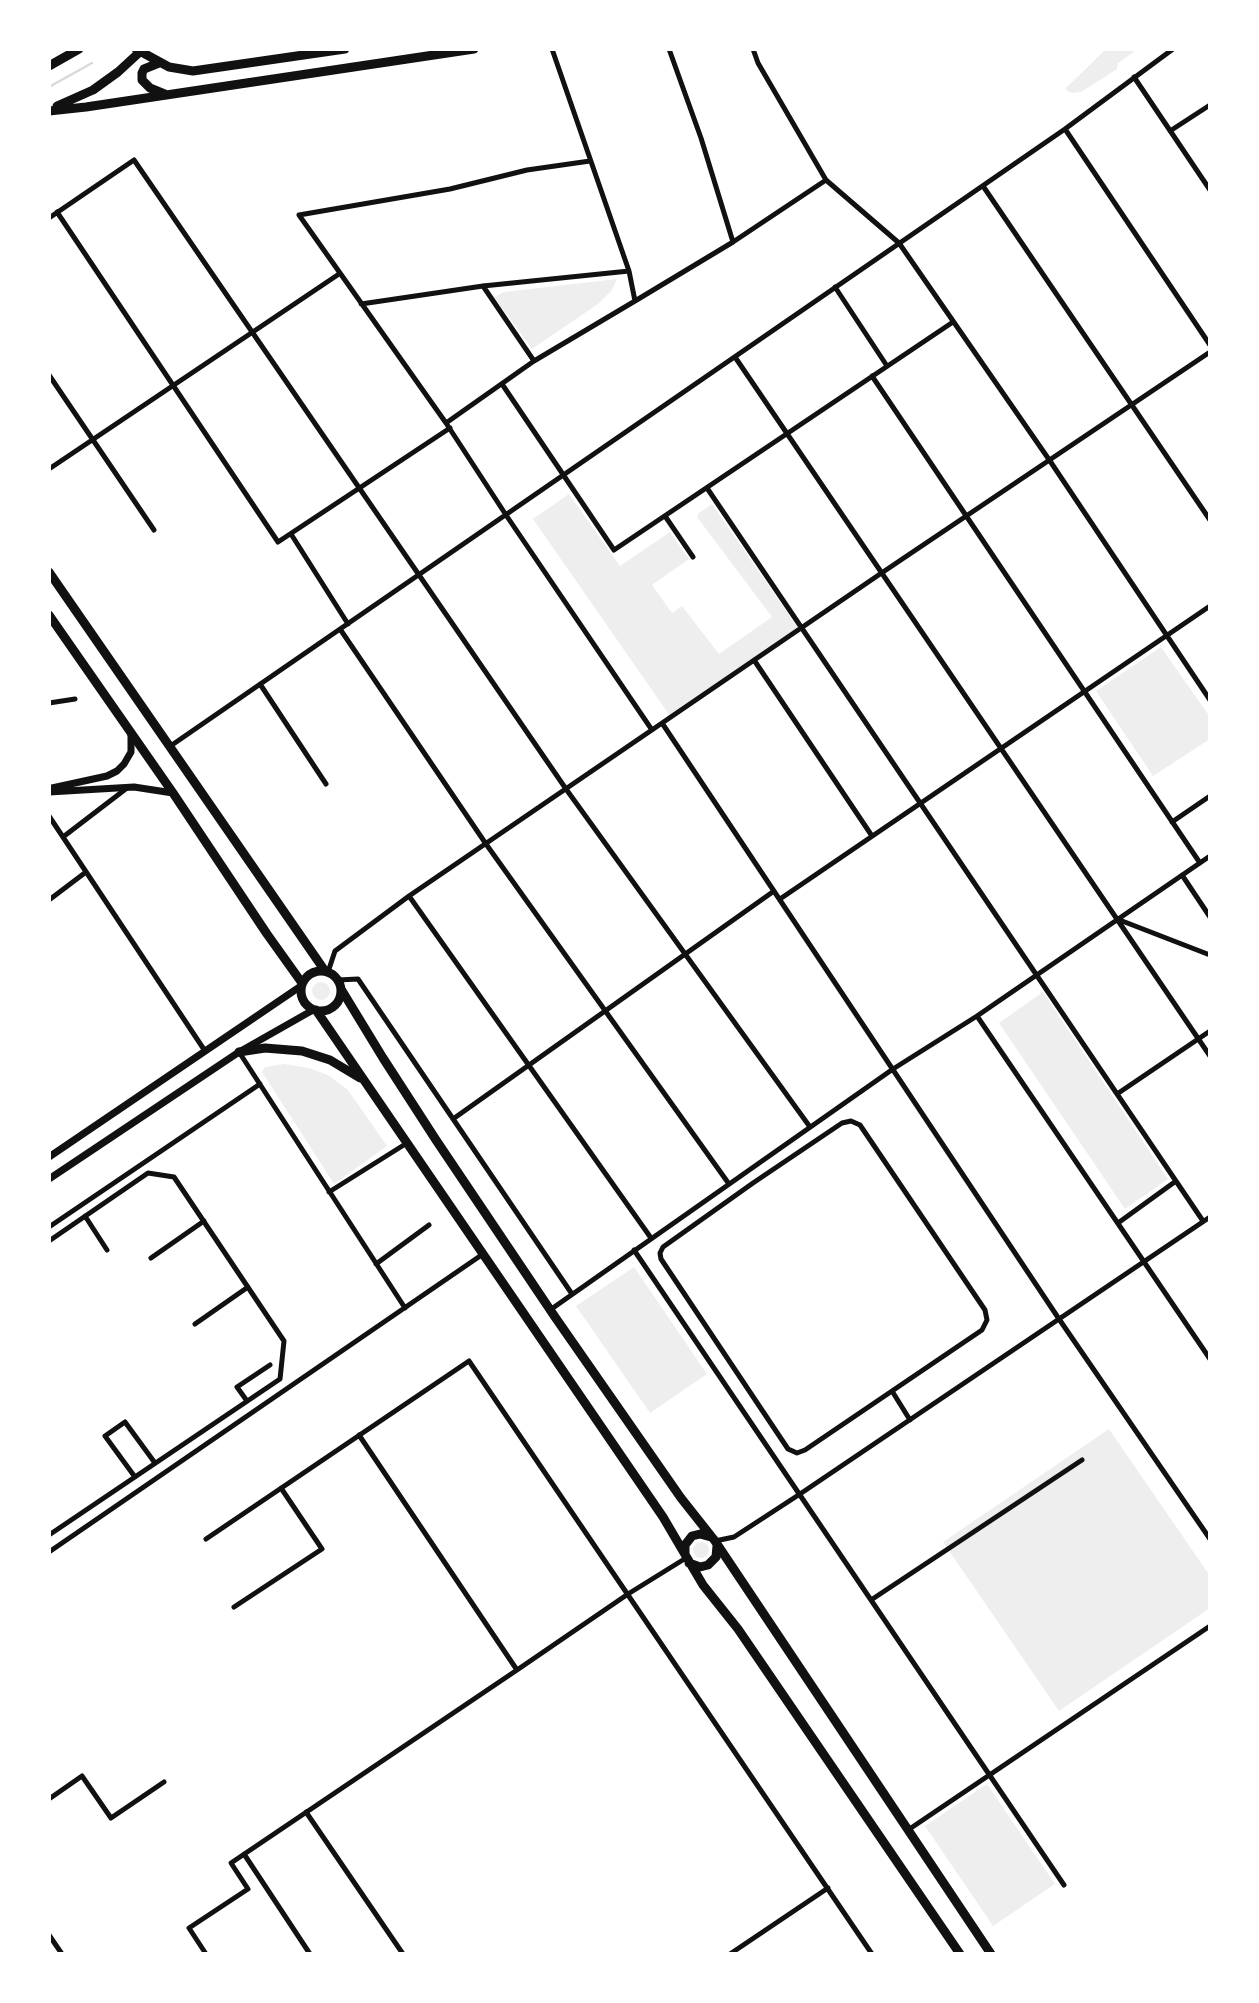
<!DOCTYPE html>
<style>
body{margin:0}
#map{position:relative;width:1259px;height:2003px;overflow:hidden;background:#fff;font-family:Raleway,sans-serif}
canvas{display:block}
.frame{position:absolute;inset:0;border:51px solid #fff;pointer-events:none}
</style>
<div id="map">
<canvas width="1259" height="2003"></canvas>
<div class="frame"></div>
</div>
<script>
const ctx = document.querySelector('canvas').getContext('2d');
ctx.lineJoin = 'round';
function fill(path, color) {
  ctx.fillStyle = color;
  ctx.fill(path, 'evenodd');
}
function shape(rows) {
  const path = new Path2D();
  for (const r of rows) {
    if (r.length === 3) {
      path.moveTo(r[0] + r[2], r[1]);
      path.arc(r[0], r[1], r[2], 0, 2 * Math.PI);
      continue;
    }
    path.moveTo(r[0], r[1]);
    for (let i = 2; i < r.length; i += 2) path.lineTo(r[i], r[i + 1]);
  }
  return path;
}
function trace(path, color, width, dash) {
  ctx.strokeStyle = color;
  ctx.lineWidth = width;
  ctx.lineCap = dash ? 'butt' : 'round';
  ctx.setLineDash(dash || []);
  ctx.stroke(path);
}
fill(shape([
 [1106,49,1138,49,1118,63,1117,69,1081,92,1071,93,1065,89],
 [617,279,612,290,598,304,532,349,494,297,504,292],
 [569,494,620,566,670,532,689,559,652,585,672,613,682,606,719,654,772,617,697,517,699,513,712,504,798,628,670,716,533,519],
 [1161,647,1210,717,1210,739,1153,776,1096,691],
 [321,991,9],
 [1043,992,1168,1179,1125,1209,999,1023],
 [284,1064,309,1068,328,1075,348,1090,387,1146,334,1184,262,1072,265,1067],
 [634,1267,707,1374,650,1413,576,1306],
 [1109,1429,1210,1576,1210,1608,1059,1711,943,1542],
 [701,1550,8],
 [987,1784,1055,1884,993,1926,925,1826]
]), '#eee');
trace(shape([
 [49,87,92,63]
]), '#d9d9d9', 2.5);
trace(shape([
 [669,49,701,138,733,242,826,180,899,243,1050,461,1210,700],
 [753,49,758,63,826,180],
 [1134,77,1210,190],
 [1065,129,1210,345],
 [1170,131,1210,105],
 [590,161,527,170,450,189,299,215,446,423,506,515,652,730],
 [983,186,1210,520],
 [57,212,278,542,450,428],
 [49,218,134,160,566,789,810,1127],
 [483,286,534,361],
 [835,287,887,366],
 [635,301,733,242],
 [361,304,483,286,629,271],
 [735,357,1210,1056],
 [49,375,154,530],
 [872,376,1200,863],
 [502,384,614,550,953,322],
 [446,423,534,361,635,301,629,271,552,49],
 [49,469,339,274],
 [707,488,1203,1221],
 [665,516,693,557],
 [291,534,348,624],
 [340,629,486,844,729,1184],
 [754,660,872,836],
 [260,684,326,784],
 [49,703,75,699],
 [662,723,1059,1319,1210,1539],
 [169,747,1065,129,1173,49],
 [49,816,205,1051],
 [1172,822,1210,796],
 [63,837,127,788],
 [1182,875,1210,917],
 [409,896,651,1238],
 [780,899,1210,606],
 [49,900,86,872],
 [1117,919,1210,955],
 [328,972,335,951,409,896,883,572,1210,352],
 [338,980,358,979,572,1294],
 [977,1016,1210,1359],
 [239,1052,405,1308],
 [1117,1094,1210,1031],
 [453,1119,774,891],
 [851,1121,860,1125,985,1310,987,1320,982,1330,805,1450,797,1453,788,1449,661,1259,660,1253,663,1247,753,1183,842,1123,851,1121],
 [329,1192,407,1143],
 [85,1216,107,1250],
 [1118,1223,1176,1181],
 [49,1227,260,1084],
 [49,1241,148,1173,174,1177,284,1341,280,1379,49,1535],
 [634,1250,1064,1885],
 [151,1258,204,1221],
 [376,1264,429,1225],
 [550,1310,893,1069,977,1016,1210,856],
 [195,1324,248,1287],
 [892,1391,910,1420],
 [247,1401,237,1387,270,1365],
 [359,1435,517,1670,628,1594,686,1558],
 [135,1477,105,1436,125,1422,155,1463],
 [206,1539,469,1361,872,1954],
 [715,1541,734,1537,800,1494,1210,1217],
 [49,1552,483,1254],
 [871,1600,1082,1460],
 [234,1607,322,1549,281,1488],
 [49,1799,82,1776,111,1818,164,1782],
 [306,1812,403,1954],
 [908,1830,1210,1626],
 [244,1854,310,1954],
 [49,1935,62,1954],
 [206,1954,189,1928,248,1889,231,1863,517,1670],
 [730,1954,828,1888]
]), '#111', 5);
trace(shape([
 [52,788,107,776,117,771,124,764,131,752,131,733],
 [49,792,134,787,173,793],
 [49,1157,301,986],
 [49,1179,239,1052,313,1010]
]), '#111', 7);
trace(shape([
 [136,49,169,67,193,71,345,49],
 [159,63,144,69,142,73,142,80,150,88,167,95],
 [49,66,79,49],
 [57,106,93,90,118,72,143,49],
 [49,111,86,107,474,49],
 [49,572,325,971],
 [49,615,173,793,267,934,302,983],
 [321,991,20],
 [341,989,383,1058,436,1140,555,1317,681,1498,715,1541,991,1954],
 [316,1010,663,1517,703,1585,738,1629,960,1954],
 [239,1052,265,1048,302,1051,330,1060,360,1078],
 [685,1554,685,1545,692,1536,700,1534,711,1537],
 [689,1563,700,1567,708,1565,716,1557,717,1546]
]), '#111', 9);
</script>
